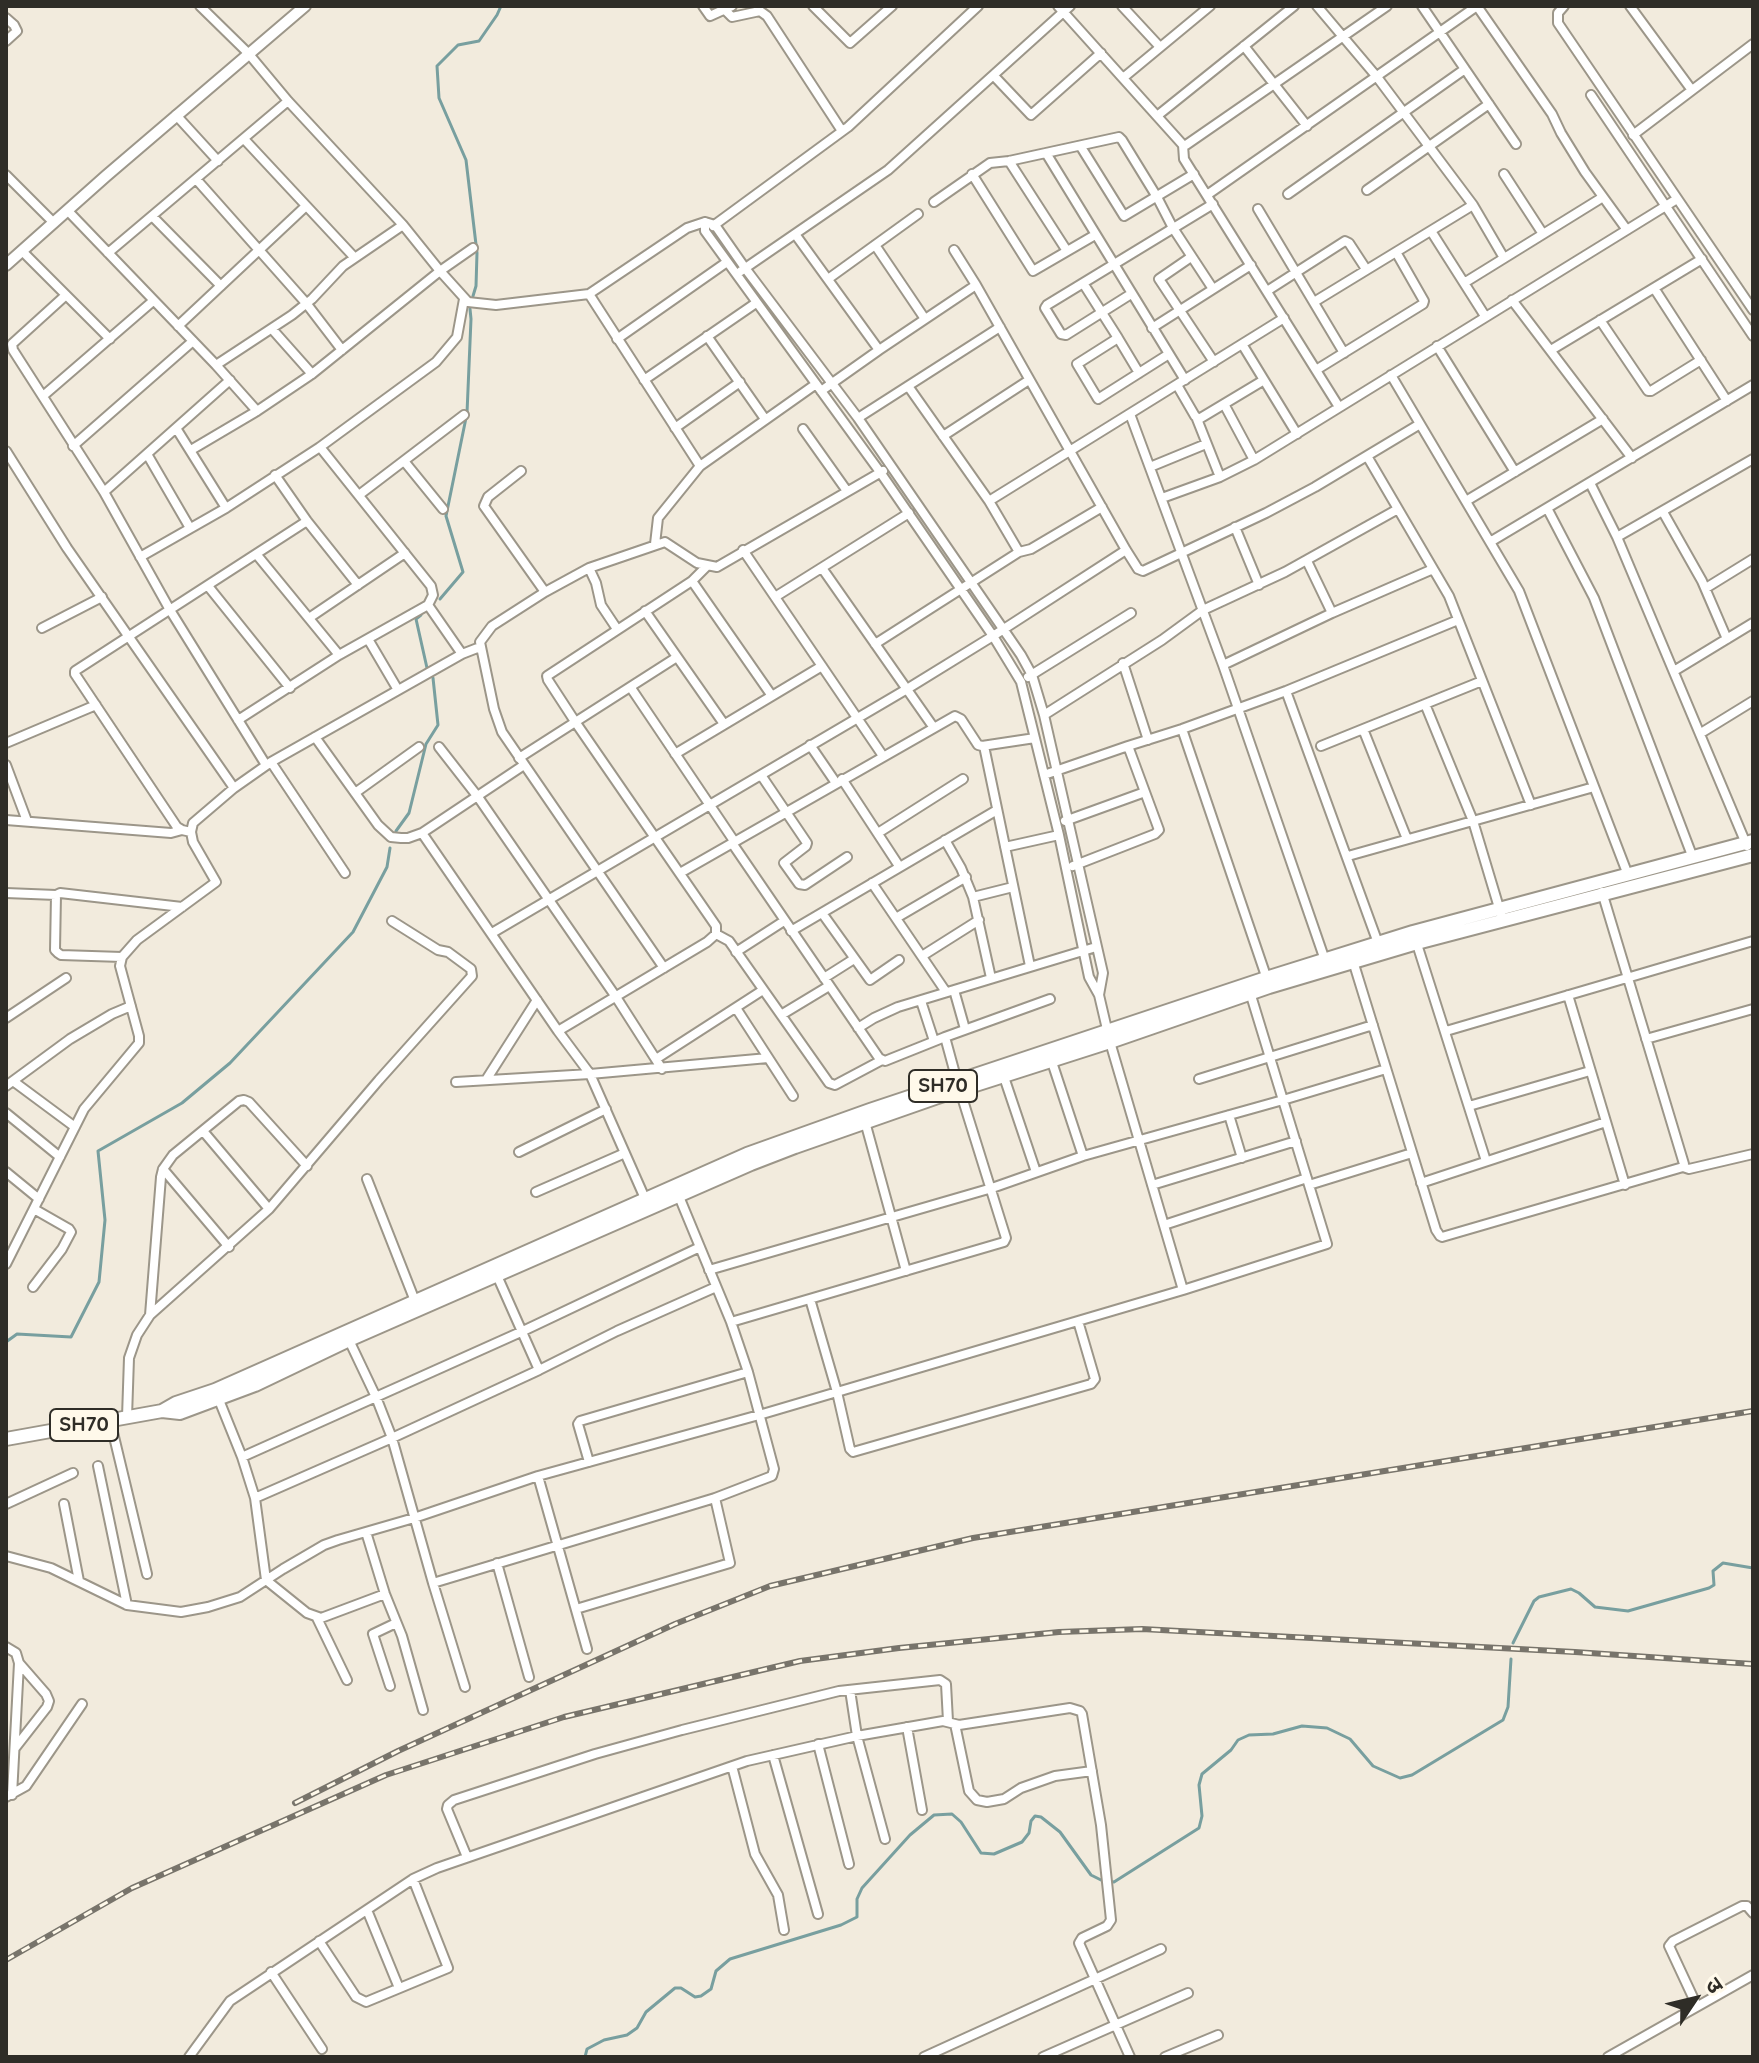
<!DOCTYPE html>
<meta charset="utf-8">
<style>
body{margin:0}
#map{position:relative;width:1759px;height:2063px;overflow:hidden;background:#f2ebdd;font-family:Quicksand,"Noto Sans Devanagari",sans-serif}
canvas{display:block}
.frame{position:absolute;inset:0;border:8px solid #2f2d27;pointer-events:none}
.north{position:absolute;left:1655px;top:1959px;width:80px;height:80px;-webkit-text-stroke:6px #fff9ea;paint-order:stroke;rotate:55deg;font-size:22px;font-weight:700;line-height:32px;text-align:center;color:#2f2d27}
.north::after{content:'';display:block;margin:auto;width:28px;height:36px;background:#2f2d27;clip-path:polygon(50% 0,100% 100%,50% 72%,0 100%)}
</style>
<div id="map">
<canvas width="1759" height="2063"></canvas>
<div class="frame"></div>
<div class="north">उ</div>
</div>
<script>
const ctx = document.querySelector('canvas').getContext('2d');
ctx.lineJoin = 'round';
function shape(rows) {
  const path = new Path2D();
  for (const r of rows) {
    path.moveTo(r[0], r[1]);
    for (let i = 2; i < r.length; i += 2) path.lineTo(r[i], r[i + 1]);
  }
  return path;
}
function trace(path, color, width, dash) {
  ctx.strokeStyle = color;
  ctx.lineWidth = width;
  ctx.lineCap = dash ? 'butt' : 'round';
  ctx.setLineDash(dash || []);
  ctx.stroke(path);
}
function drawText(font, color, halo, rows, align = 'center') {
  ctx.font = font + ' Quicksand,sans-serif';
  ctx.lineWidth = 7;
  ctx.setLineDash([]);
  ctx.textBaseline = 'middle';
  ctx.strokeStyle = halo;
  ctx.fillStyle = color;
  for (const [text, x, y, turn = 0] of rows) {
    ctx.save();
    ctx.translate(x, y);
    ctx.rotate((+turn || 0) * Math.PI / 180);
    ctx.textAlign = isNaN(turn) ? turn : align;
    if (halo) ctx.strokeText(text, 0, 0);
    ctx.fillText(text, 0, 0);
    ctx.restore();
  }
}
trace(shape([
 [473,296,476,286,477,253,466,160,439,98,437,66,458,45,479,41,497,15,501,6],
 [440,599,463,572,446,516,467,413,471,319,470,309],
 [421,615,416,619,427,668],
 [396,831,409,813,426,744,438,725,433,678],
 [6,1342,17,1334,71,1337,99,1282,105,1220,98,1151,182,1103,230,1063,353,932,387,867,390,848],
 [1513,1643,1534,1601,1539,1597,1571,1589,1579,1593,1595,1607,1628,1611,1709,1588,1714,1585,1713,1571,1723,1563,1753,1568],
 [585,2057,587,2049,604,2040,627,2035,637,2028,646,2012,675,1988,681,1988,695,1997,701,1996,711,1989,716,1971,730,1959,841,1925,857,1917,857,1899,862,1888,910,1835,934,1815,952,1814,961,1822,981,1853,994,1854,1022,1842,1029,1833,1031,1821,1035,1816,1041,1817,1060,1832,1091,1875,1101,1880,1114,1882,1199,1828,1202,1816,1199,1785,1202,1774,1231,1750,1238,1740,1249,1735,1273,1734,1302,1726,1327,1728,1350,1739,1373,1766,1400,1778,1412,1775,1503,1720,1508,1707,1511,1659]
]), '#789f9f', 3);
const minor = shape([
 [200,6,248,53,288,101,403,225,440,271,468,302,496,305,589,294,687,228,705,222,715,225,745,268,858,418,1021,655,1032,675,1044,715,1103,973,1099,995],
 [703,6,710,16,732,6],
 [813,6,850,43,892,6],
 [1058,6,1183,145,1184,159,1339,407],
 [1122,6,1160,47],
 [1422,6,1516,144],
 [1477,6,1552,114,1561,133,1585,172,1627,230],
 [1564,6,1558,13,1558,23,1753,310],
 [1630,6,1691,89],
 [725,10,732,17,760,11,767,16,842,131],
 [6,18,14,25,17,31,6,41],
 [1244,46,1307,126],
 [994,76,1031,115,1101,53],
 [1123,78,1210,6],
 [1591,95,1753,336],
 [176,115,218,161],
 [1157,116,1294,6],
 [1633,135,1753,44],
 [244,139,354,257],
 [1183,145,1186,145,1387,6],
 [1081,147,1124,216,1194,174],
 [1046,153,1185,380],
 [1009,161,1067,251],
 [972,174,1033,271,1095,235],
 [1504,174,1543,234],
 [6,175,54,223],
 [196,179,306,303,342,350],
 [1367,190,1489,104],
 [1288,194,1465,69],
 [1207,195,1477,6],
 [934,202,990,163,1009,161,1119,137,1122,140,1157,197,1173,228,1213,289],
 [1473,205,1504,258],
 [1258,209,1344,353],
 [68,211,216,365,257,411],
 [152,216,221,286],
 [705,222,705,231,880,472,993,636,1021,682,1059,835,1089,977,1099,995,1110,1042,1183,1290],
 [713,226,848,127,978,6],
 [1431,231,1485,316],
 [795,234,879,350,976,285],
 [875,245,925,319],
 [954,250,976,285,1126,550,1138,569,1143,571,1266,513,1315,487,1420,424],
 [22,251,110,339],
 [108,253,288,101],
 [1191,257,1159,279,1214,362],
 [741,271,888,170,1070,6],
 [828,279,918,214],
 [1083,283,1118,338,1077,364,1098,399,1169,354],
 [1464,283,1603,197],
 [1654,288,1727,401],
 [1267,291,1345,241,1349,243,1366,269],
 [589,294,700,466,658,518,655,544],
 [1131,294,1066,335,1061,334,1045,308,1047,305,1213,204],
 [66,295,12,344,13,350,104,492,170,610,266,765],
 [1512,300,1632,458],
 [1314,302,1473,205,1377,77,1317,6],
 [1600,320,1648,391,1651,391,1701,360],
 [178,326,306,206],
 [1152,328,1251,265],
 [272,329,312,374],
 [707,336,765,419],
 [1118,338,1139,373],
 [617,339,727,262],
 [1242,344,1297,434],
 [1437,346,1515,472],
 [1551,350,1702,259],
 [216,365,292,315,312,299,343,266,403,225],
 [1316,370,1423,304,1424,301,1396,252],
 [1391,375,1519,591,1628,875],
 [644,380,756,303],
 [1177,385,1195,416,1199,419,1264,380],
 [821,391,879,350],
 [43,396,153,301],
 [1224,404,1254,460],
 [1130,414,1223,665,1326,963],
 [858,418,1000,327],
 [1197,419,1220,477],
 [176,428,226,508],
 [675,428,740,382],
 [803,429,847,491],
 [943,436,1029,380],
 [73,446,193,341],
 [320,447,431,586,433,595,428,605,462,654],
 [191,450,257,411,312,374,440,271,473,248],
 [6,451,67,548,234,788],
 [147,454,190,528],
 [1367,456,1449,596,1531,805],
 [404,461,443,509],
 [700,466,816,384],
 [1150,467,1206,444],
 [521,471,488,497,484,506,545,592],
 [275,475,307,521,358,585],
 [1590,483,1617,537,1747,846],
 [104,492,230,380],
 [359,495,464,415],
 [1162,498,1220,477,1254,460,1677,199],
 [989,501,1284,318],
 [1466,501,1603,419],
 [1547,508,1594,598,1693,858],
 [1663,512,1702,581,1727,639],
 [1235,527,1259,585],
 [1617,537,1753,459],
 [1490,542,1753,385],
 [743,550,883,756],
 [1019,552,1031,549,1102,507],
 [257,555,339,655],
 [140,557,226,508,320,447,436,362,457,337,464,299],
 [1307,561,1332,613],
 [589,568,596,583,601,605,617,629],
 [822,568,934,728],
 [692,581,772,696],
 [208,586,290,688],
 [1706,588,1753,559],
 [775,597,909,513],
 [645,611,724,724],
 [309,618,405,553],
 [42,628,102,597],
 [368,639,398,690],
 [875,644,1019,552,989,501,908,386],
 [1123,663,1148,740],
 [1223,665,1332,613,1433,569],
 [1674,671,1753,623],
 [1028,677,1131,613],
 [631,688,734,841],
 [1286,691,1378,943],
 [1425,704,1473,821,1503,921],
 [1044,715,1162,640,1203,610,1285,572,1398,509],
 [238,720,339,655,428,605],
 [1182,729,1268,982],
 [1363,729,1407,839],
 [1701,733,1753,701],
 [315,737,378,825,391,837,401,838,408,838,422,833,524,765],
 [6,743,96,705],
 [810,745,836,783],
 [984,746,1030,966],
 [1321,746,1482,681],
 [439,747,478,797,616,997,662,1069],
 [675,754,822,666],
 [519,758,677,657],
 [271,762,345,873],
 [6,765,27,821],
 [761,775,807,843,806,846,784,863,799,884,805,885,847,857],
 [1044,775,1128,746,1182,729,1286,691,1458,620],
 [842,779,899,866],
 [355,793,419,747],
 [6,820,171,833,182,830],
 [1065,821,1145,792],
 [191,832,182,830,177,827,75,674,75,671,307,521],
 [422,833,558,1031,590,1074,647,1203],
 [878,833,963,779],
 [945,840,961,868,973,897,991,978],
 [732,843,879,1058,885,1061,945,1037],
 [1005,847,1059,835],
 [1348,856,1594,787],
 [1073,866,1155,834,1159,830,1128,746],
 [680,873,955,716,961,719,978,745,982,746,1035,738],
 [872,883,946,992],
 [6,893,56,895],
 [973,897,1013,887],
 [822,913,870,980,899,960],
 [896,918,966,877],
 [791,931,997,810],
 [492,933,907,689,993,636,1126,550],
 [716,934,729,941,829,1083,835,1085,882,1060],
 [1416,941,1486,1161],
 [736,952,784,921],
 [922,956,979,920],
 [122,957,61,955,58,953,55,950,56,895,60,893,182,907],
 [1353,961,1436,1230,1440,1236,1442,1237,1683,1167,1684,1164,1602,892],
 [664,968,502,732,494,709,480,642,492,626,545,592,589,568,665,542,697,563,717,567,883,471],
 [824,978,854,959],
 [954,990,965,1029],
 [1568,995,1625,1185],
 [921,1001,934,1041],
 [736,1008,793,1096],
 [781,1015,829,986],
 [6,1018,66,978],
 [858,1028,874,1018,898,1007,1096,947],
 [558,1031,707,942,716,934,716,926,576,723,548,680,547,676,692,581,707,566],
 [1446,1031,1753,941],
 [1646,1039,1753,1009],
 [656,1059,763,990],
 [1051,1059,1083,1156],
 [1004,1077,1036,1172],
 [1199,1079,1373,1025],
 [486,1080,537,1000],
 [13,1081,75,1127],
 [456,1082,590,1074,768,1058],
 [6,1086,70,1039,112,1014,131,1006],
 [1469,1106,1590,1071],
 [6,1113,60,1157],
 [1229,1115,1242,1158],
 [864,1118,906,1271],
 [203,1131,269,1209],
 [519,1152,606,1109],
 [1683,1167,1689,1169,1753,1154],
 [163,1169,229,1247],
 [6,1172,39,1199],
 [367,1179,415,1301],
 [1421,1183,1606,1122],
 [1152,1185,1296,1141],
 [1309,1185,1412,1153],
 [536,1192,625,1153],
 [1164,1225,1307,1178],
 [6,1264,84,1109,139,1043,139,1036,120,966,122,957,137,940,216,882,193,842,191,832,193,823,234,788,271,762,462,654,480,647],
 [709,1270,992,1188,1083,1156,1283,1100,1386,1069],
 [495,1271,539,1370],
 [33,1287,62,1249,71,1232,69,1229,34,1209],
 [810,1299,837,1392,850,1449,853,1452,1091,1384,1095,1379,1078,1321],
 [150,1315,161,1177,163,1169,173,1155,239,1101,244,1100,249,1102,307,1166],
 [731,1322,1004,1242,1006,1238,957,1081,945,1037,1050,999],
 [347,1336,376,1397,392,1438,433,1583,465,1687],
 [217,1395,242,1457,255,1498,392,1438,539,1370,617,1331,716,1287],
 [127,1417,129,1358,137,1335,150,1315,269,1209,379,1080,472,976,471,969,448,952,438,950,392,921],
 [110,1420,147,1574],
 [242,1457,523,1331,700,1247],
 [589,1462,578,1424,580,1421,748,1372],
 [98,1466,127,1605],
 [538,1476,587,1649],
 [255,1498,266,1580,307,1613,321,1618,385,1594],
 [6,1504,73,1473],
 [64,1504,79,1581],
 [366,1532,385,1594,402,1636,423,1710],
 [6,1556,51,1568,127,1605,181,1612,208,1607,240,1597,283,1569,324,1545,338,1540,414,1518,538,1476,759,1415,1183,1290,1327,1244,1249,989],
 [497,1563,529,1677],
 [433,1583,715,1498,772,1476,774,1469,748,1372,731,1322,678,1194],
 [576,1609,730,1563,715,1498],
 [317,1618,347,1680],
 [6,1647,16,1653,19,1663,12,1795],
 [390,1686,373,1634,396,1623],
 [850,1690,857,1736,885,1839],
 [955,1724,969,1791,977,1800,987,1802,1004,1799,1021,1788,1055,1776,1092,1771],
 [907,1727,922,1810],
 [818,1744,849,1864],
 [15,1748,47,1707,49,1701,46,1694,19,1663],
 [773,1755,818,1914],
 [732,1766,755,1854,778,1895,784,1930],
 [6,1797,26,1786,82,1704],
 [467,1857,447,1809,448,1805,454,1800,595,1754,682,1730,839,1691,940,1680,946,1684,948,1721],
 [367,1910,399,1988],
 [319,1941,356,1997,366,2002,448,1968,413,1879],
 [271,1972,322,2049],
 [1697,2006,1669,1946,1673,1941,1742,1906,1747,1906,1753,1913],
 [189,2057,230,2001,413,1879,437,1868,747,1761,857,1736,943,1721,959,1725,1070,1708,1080,1711,1082,1714,1101,1825,1111,1920,1107,1926,1082,1938,1079,1943,1130,2057],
 [924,2057,1161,1949],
 [1043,2057,1188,1993],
 [1165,2057,1218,2035],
 [1608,2057,1753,1975]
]);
const tertiary = shape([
 [6,265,106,176,305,6]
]);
const primary = shape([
 [162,1411,176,1403,215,1390,747,1154,870,1110,1266,978,1413,932,1753,841],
 [6,1439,162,1411,180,1413,255,1385,349,1340,751,1164,795,1147,935,1098,1110,1042,1269,987,1417,943,1753,855]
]);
trace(minor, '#9c9689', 12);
trace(tertiary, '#9c9689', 14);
trace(primary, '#9c9689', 16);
trace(minor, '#fff', 8);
trace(tertiary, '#fff', 10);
trace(primary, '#fff', 12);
const rail = shape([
 [295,1803,398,1751,675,1624,770,1586,973,1538,1753,1411],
 [6,1960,132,1888,386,1775,564,1717,800,1661,899,1648,1059,1632,1142,1629,1575,1652,1753,1664]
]);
trace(rail, '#78746b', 6);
trace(rail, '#fff9ea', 3, [9]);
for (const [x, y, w] of [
 [943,1086,68],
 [84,1425,68]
]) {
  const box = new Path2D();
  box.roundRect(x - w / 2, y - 16, w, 32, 6);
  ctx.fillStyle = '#fff9ea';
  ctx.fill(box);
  trace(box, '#2f2d27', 2);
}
drawText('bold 20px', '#2f2d27', null, [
 ["SH70",943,1086],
 ["SH70",84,1425]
]);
</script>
